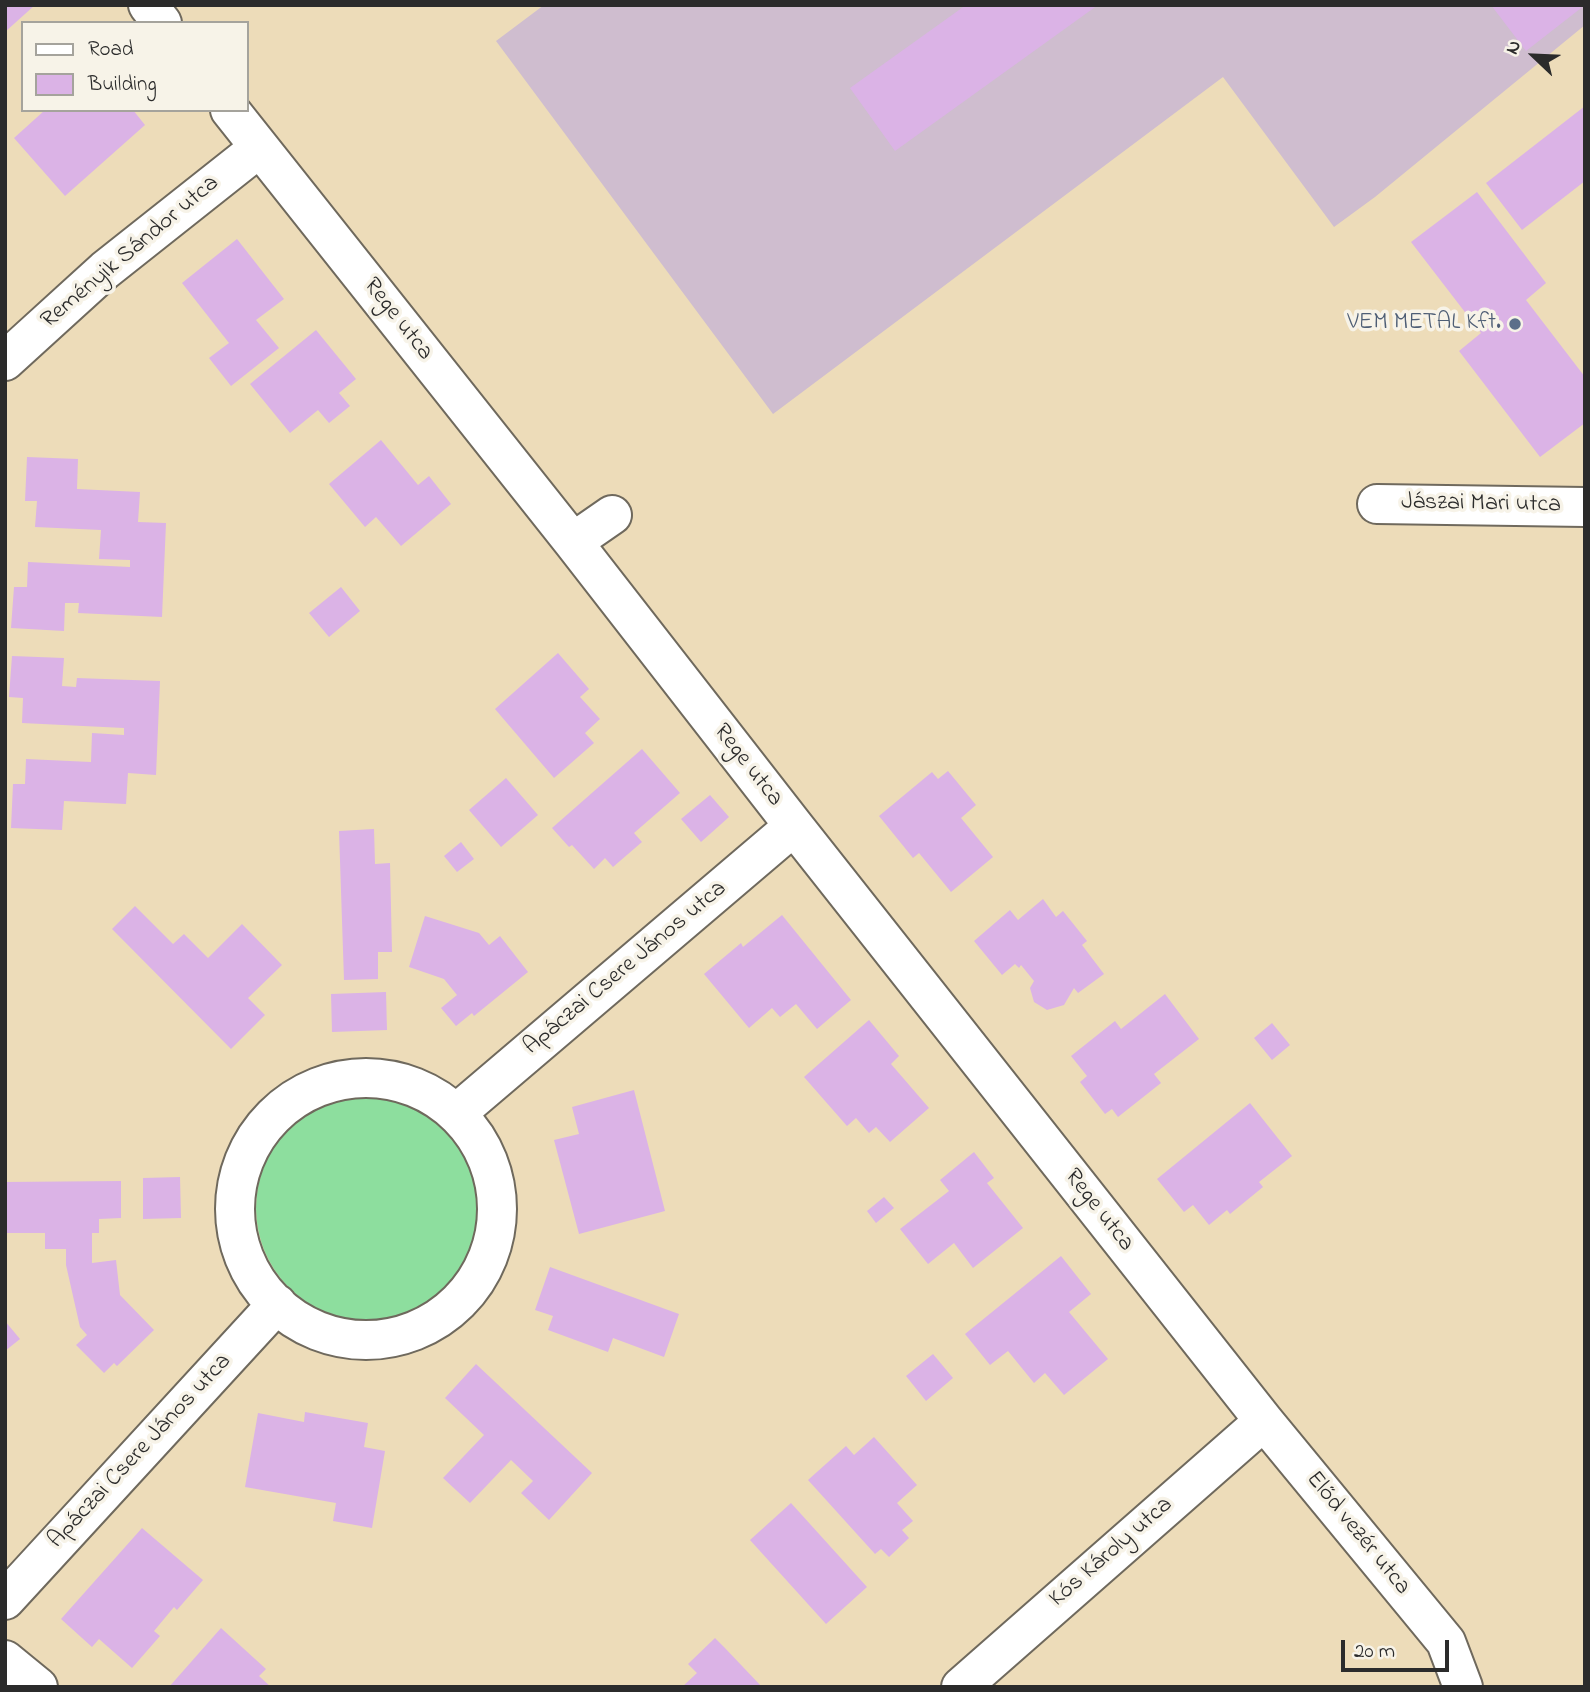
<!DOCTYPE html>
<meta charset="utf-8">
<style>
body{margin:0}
#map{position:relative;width:1590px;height:1692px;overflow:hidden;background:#eddcb9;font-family:"Indie Flower",sans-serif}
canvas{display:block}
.frame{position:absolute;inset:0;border:7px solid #2b2b2b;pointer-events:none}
.legend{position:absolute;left:21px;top:21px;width:228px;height:91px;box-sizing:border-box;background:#f7f3e8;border:2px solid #a5a39c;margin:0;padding:9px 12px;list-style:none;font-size:21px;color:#2b2b2b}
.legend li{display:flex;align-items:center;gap:14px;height:35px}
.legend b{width:35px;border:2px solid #a5a39c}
.north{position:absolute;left:1499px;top:21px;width:70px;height:70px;-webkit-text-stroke:5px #f7f3e8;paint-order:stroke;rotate:293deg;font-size:19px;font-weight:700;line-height:28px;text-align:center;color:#2b2b2b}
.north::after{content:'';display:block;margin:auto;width:24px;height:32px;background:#2b2b2b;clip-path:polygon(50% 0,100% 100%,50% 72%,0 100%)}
.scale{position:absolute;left:1341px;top:1640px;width:108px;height:32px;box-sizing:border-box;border:4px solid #2b2b2b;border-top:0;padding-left:9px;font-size:21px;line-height:24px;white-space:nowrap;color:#2b2b2b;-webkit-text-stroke:5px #f7f3e8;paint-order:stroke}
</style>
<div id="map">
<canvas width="1590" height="1692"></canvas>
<div class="frame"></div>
<ul class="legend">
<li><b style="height:9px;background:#fff"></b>Road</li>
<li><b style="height:19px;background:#dbb3e6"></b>Building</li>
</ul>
<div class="north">N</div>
<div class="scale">20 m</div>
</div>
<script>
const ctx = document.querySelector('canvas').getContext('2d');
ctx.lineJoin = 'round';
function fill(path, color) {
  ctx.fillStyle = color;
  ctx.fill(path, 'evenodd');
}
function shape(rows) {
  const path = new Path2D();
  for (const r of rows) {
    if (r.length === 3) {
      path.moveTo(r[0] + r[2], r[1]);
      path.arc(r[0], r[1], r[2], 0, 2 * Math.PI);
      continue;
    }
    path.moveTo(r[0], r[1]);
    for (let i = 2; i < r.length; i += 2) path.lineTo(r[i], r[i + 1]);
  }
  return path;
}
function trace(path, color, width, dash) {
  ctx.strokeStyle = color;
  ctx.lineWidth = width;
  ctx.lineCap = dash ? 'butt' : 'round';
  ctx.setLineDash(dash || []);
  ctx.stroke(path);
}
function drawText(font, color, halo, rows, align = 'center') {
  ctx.font = font + ' "Indie Flower",sans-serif';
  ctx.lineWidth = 7;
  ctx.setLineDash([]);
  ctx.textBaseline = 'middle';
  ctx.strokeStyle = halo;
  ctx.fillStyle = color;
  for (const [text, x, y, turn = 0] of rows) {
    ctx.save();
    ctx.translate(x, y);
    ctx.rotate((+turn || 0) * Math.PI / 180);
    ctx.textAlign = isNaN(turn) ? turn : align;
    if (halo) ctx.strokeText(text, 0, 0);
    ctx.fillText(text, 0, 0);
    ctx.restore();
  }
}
fill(shape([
 [544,5,1585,5,1585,25,1375,197,1334,227,1223,77,773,414,496,41]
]), '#cfbdcf');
fill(shape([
 [369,1208,113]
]), '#8dde9e');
fill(shape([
 [5,5,35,5,5,32],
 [966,5,1098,5,895,151,850,88],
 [1491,5,1585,5,1526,51],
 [1585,106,1585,181,1522,230,1486,183],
 [45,110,133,110,145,125,65,196,14,138],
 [1477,192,1546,283,1526,300,1585,377,1585,423,1540,457,1459,351,1481,333,1411,242],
 [237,239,284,299,256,320,279,348,231,386,209,358,229,343,182,283],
 [316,330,356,379,339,393,350,406,329,423,318,410,290,433,250,384],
 [381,440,418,485,429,476,451,504,401,546,376,517,365,527,329,484],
 [27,457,78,459,77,489,140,492,138,522,166,523,162,617,78,613,79,603,65,603,64,631,11,628,14,587,27,587,28,562,130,567,130,560,99,559,101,530,35,527,37,501,25,501],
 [341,587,360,611,329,637,309,613],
 [558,653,589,689,580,697,600,719,585,733,594,743,554,778,495,709],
 [12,656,64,658,62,686,76,687,77,678,160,681,156,775,128,773,126,804,64,801,62,830,11,828,13,784,25,784,26,759,91,762,92,733,124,735,124,728,22,723,23,698,9,697],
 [642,749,680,793,634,833,642,842,613,867,605,858,594,869,572,845,569,847,552,828],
 [948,771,976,805,961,818,993,857,951,892,919,853,913,858,879,816,932,772,938,779],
 [506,778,538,815,501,847,469,810],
 [710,795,729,817,701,842,681,819],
 [374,829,375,864,390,863,392,952,378,952,378,979,344,980,339,831],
 [461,842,474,859,457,872,444,856],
 [1043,899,1056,917,1063,911,1087,941,1082,945,1104,974,1078,993,1074,988,1064,1005,1047,1010,1034,1002,1030,988,1034,981,1021,965,1019,968,1015,964,1002,975,974,941,1010,910,1018,920],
 [135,906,173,944,184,934,208,958,242,924,282,965,248,998,265,1015,231,1049,112,929],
 [782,915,851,1000,817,1029,796,1004,780,1017,772,1008,749,1028,704,974,741,943,743,947],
 [425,916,479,933,489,945,500,936,528,972,474,1016,472,1013,456,1026,441,1008,457,995,444,979,409,967],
 [386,992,387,1030,332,1032,331,994],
 [1165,994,1199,1039,1154,1074,1161,1083,1118,1117,1112,1109,1105,1114,1080,1082,1087,1076,1071,1056,1115,1021,1121,1029],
 [869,1020,899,1056,891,1064,929,1108,890,1142,876,1127,869,1133,856,1118,847,1126,804,1077],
 [1272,1023,1290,1045,1272,1060,1254,1038],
 [634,1090,665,1211,579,1234,554,1140,579,1134,572,1107],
 [1250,1103,1292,1156,1259,1182,1263,1187,1230,1214,1227,1210,1209,1225,1193,1205,1184,1212,1157,1179],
 [974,1152,994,1178,987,1183,1023,1228,973,1268,954,1243,928,1264,900,1229,949,1191,940,1180],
 [180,1177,181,1218,143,1219,143,1178],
 [121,1181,121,1218,99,1219,99,1233,92,1233,92,1263,116,1260,120,1295,154,1330,117,1366,114,1363,104,1373,76,1345,87,1335,80,1327,66,1265,66,1249,45,1249,45,1233,5,1233,5,1182],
 [884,1197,894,1208,876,1223,867,1211],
 [1061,1256,1091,1294,1069,1312,1108,1359,1064,1395,1045,1373,1034,1383,1008,1351,990,1365,965,1334],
 [550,1267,679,1314,664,1357,613,1338,608,1352,548,1330,553,1316,535,1310],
 [5,1321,20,1339,5,1351],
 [933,1354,953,1378,926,1401,906,1376],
 [476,1364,592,1473,549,1520,521,1493,533,1481,511,1460,470,1503,443,1478,484,1435,445,1398],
 [305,1412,368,1423,364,1447,385,1451,372,1528,333,1521,336,1503,245,1487,258,1413,304,1422],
 [874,1437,917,1485,897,1503,913,1521,902,1530,909,1538,889,1557,881,1549,875,1554,808,1480,846,1446,854,1455],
 [791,1503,867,1587,826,1624,750,1540],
 [142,1528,203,1580,177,1610,174,1607,154,1631,160,1636,132,1668,99,1639,92,1647,61,1619],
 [221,1628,266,1669,259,1676,271,1687,169,1687],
 [715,1638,724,1647,762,1687,682,1687,697,1673,688,1664]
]), '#dbb3e6');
const minor = shape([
 [148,5,162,23],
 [230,110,573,542,794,826,1264,1421,1446,1642,1463,1687],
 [5,361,105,270,259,148],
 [1377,504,1585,507],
 [573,542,612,515],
 [366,1209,131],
 [458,1112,794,826],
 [5,1600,277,1304],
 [5,1660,38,1687],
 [961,1687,1264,1421]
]);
trace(minor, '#6f695d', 42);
trace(minor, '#fff', 38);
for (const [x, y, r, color] of [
 [1515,324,7,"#5c6f8a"]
]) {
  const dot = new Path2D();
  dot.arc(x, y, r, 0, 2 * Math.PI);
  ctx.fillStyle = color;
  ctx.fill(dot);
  trace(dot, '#f7f3e8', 2.5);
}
drawText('24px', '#2b2b2b', '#f7f3e8', [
 ["Reményik Sándor utca",131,253,-40],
 ["Rege utca",397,320,52],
 ["Jászai Mari utca",1481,505,1],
 ["Rege utca",747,766,52],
 ["Apáczai Csere János utca",626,969,-40],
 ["Rege utca",1098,1211,52],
 ["Apáczai Csere János utca",141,1452,-47],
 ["Előd vezér utca",1357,1534,51],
 ["Kós Károly utca",1112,1553,-41]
]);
drawText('24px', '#4e5e75', '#f7f3e8', [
 ["VEM METAL Kft.",1501,324]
], 'right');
</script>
